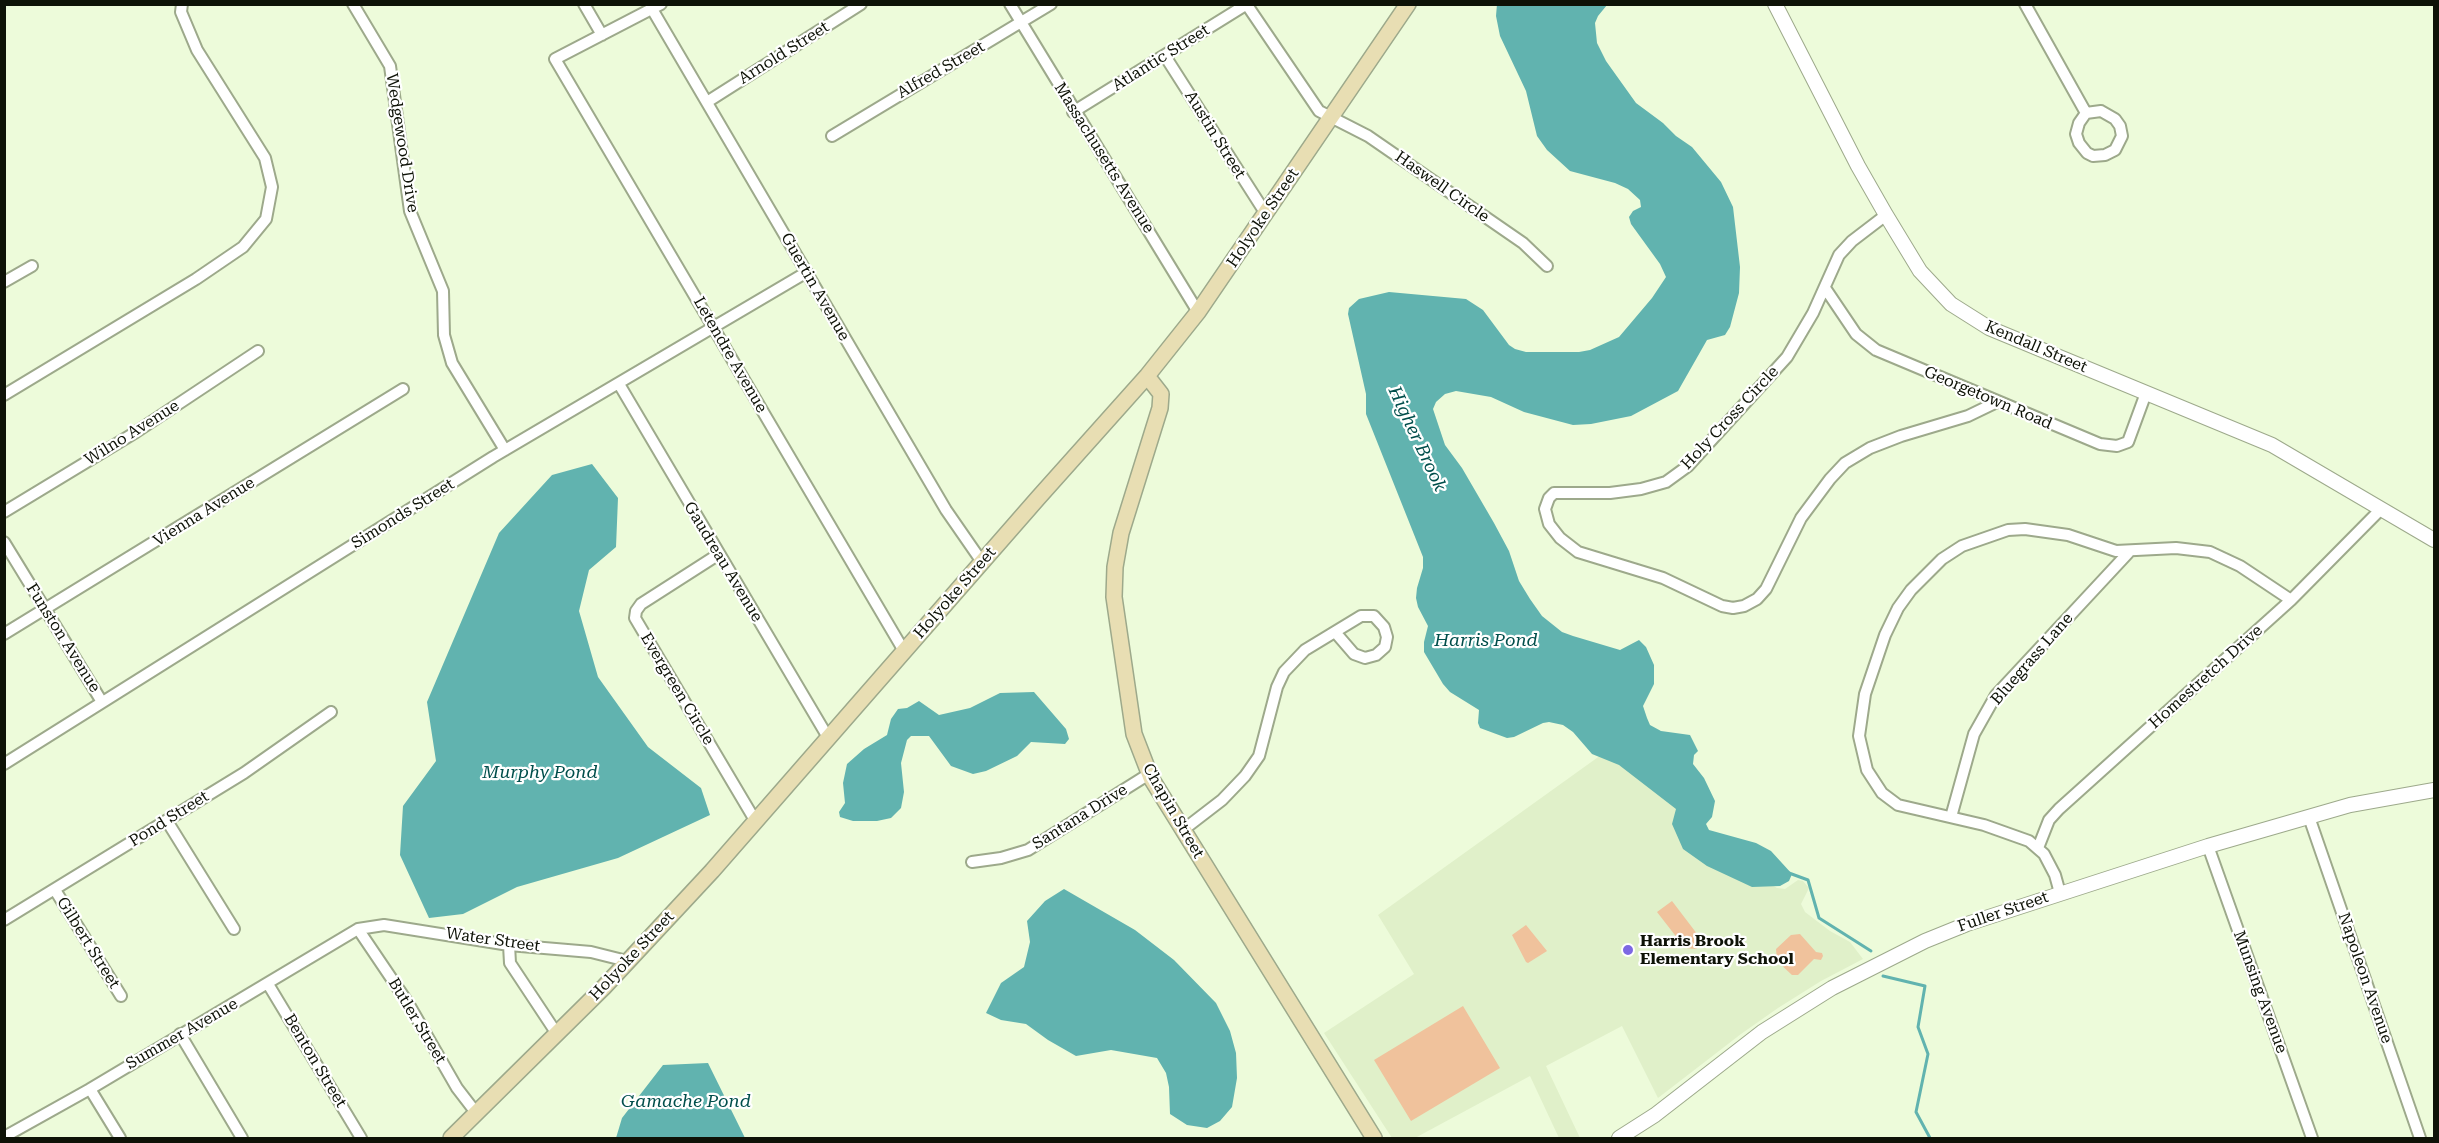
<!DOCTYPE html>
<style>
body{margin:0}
#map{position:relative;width:2439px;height:1143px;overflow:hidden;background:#edfbda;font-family:"Roboto Serif",serif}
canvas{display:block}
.frame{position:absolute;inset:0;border:6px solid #0e1207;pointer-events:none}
</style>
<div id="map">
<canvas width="2439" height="1143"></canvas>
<div class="frame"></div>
</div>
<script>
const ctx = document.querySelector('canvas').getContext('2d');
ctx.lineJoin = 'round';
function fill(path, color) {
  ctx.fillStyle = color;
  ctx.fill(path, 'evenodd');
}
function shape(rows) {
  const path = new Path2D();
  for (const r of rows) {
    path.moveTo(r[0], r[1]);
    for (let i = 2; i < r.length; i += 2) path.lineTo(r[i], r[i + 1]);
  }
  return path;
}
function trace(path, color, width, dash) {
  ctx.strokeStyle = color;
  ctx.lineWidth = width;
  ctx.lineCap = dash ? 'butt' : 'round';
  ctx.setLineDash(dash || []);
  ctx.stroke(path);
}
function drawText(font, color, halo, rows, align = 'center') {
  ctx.font = font + ' "Roboto Serif",serif';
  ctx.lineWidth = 4.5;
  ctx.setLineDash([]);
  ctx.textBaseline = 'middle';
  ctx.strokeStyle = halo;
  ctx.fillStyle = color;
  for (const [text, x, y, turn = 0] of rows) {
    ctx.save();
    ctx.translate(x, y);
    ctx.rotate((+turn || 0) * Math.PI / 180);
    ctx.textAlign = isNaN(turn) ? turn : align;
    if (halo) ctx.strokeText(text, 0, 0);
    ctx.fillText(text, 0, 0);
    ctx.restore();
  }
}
fill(shape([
 [1601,755,1677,797,1676,825,1777,888,1785,889,1798,880,1803,881,1809,888,1801,904,1805,912,1830,931,1850,942,1863,959,1821,981,1778,1008,1741,1034,1658,1098,1622,1026,1546,1066,1580,1138,1559,1138,1530,1076,1415,1138,1392,1138,1324,1033,1414,974,1378,915]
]), '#e0f0c9');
fill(shape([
 [1672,901,1704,943,1696,949,1685,948,1657,912],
 [1526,925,1547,951,1528,963,1526,962,1512,935],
 [1800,934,1816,952,1822,953,1823,956,1821,960,1814,959,1798,975,1792,975,1777,961,1776,949,1791,935],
 [1463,1006,1500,1068,1411,1121,1374,1060]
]), '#f0c29c');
fill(shape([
 [1497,4,1607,5,1598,16,1595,23,1597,43,1606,61,1636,103,1663,123,1676,136,1692,147,1721,182,1733,207,1740,267,1739,293,1730,327,1725,335,1707,340,1678,391,1631,416,1591,424,1573,425,1524,412,1491,397,1456,391,1445,394,1436,402,1433,409,1445,445,1462,468,1494,523,1509,551,1519,581,1530,599,1542,616,1562,632,1573,636,1620,650,1639,640,1646,647,1654,665,1654,684,1643,706,1647,718,1650,725,1661,731,1690,735,1698,751,1694,755,1693,764,1704,778,1715,801,1712,817,1706,824,1709,830,1756,843,1771,851,1792,874,1789,881,1780,886,1752,887,1707,866,1683,849,1672,824,1676,809,1619,765,1592,754,1573,732,1563,725,1549,722,1543,723,1514,737,1507,738,1480,728,1478,723,1479,710,1450,692,1443,684,1424,652,1424,642,1428,626,1418,607,1416,598,1417,588,1423,568,1423,557,1366,414,1366,394,1348,314,1349,308,1359,299,1389,292,1466,299,1483,310,1509,345,1515,349,1526,352,1579,352,1590,350,1619,337,1652,298,1666,277,1660,264,1631,224,1629,217,1633,211,1641,207,1640,200,1628,189,1615,183,1570,171,1547,150,1537,136,1526,91,1500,36,1496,16],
 [592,464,618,498,616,547,589,570,579,611,598,677,648,747,701,788,710,815,618,858,517,887,463,914,429,918,400,855,403,806,436,761,427,702,499,533,552,475],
 [1034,692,1066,729,1069,739,1065,744,1031,742,1017,756,986,771,973,774,951,766,929,736,911,736,907,740,901,763,904,792,901,808,891,818,877,821,853,821,840,817,839,812,845,803,843,783,847,764,864,749,887,735,891,719,898,709,907,708,919,701,939,715,970,708,1000,693],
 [1064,889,1135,930,1174,960,1216,1003,1230,1031,1236,1053,1237,1078,1232,1107,1220,1121,1207,1128,1187,1125,1170,1114,1169,1087,1166,1073,1157,1058,1111,1050,1076,1056,1048,1040,1026,1024,1001,1020,986,1013,1001,983,1024,967,1030,942,1027,921,1045,901],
 [708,1063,745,1138,616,1138,622,1118,663,1065]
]), '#61b3af');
trace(shape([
 [1789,873,1808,880,1819,918,1871,951],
 [1883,976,1925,986,1918,1027,1928,1054,1916,1112,1930,1138]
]), '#61b3af', 3);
const minor = shape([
 [353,4,390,66,410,211,443,291,444,335,452,363,505,450],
 [584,4,602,35],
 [661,4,555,59,904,651],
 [1010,4,1198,312],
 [2025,4,2086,113],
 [1247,5,1319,111,1368,136,1523,243,1547,266],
 [652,9,946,510,982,562],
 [1165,56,1266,214],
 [707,102,861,4],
 [2101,111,2115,119,2120,126,2122,136,2115,150,2105,155,2093,156,2087,153,2079,143,2076,134,2079,123,2086,113,2101,111],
 [1073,112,1247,4],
 [832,136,1051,4],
 [1886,215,1852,241,1839,255,1813,313,1787,357,1688,466,1666,482,1641,489,1610,493,1554,493,1549,498,1545,509,1549,524,1560,538,1578,552,1663,578,1722,606,1733,608,1744,606,1757,599,1766,589,1801,518,1830,479,1845,463,1870,448,1901,436,1968,416,1997,402],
 [4,282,32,266],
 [1825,288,1856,334,1876,350,2100,444,2117,446,2128,442,2146,393],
 [619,384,829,739],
 [4,395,196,279,243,247,266,219,272,187,265,158,197,50,181,12,182,4],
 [4,512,136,432,258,351],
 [4,542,102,702],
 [719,554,641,604,636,611,635,618,756,822],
 [4,634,403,389],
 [4,764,493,457,807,272],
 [1951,817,1974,734,1996,695,2129,552],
 [2309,817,2420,1138],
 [167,821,234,929],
 [1183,830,1222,800,1245,776,1259,756,1277,687,1284,672,1305,650,1361,616,1374,616,1384,627,1387,637,1385,647,1376,655,1365,658,1354,654,1335,632],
 [2208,846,2312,1138],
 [2038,848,2049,820,2059,809,2291,600,2381,509],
 [972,862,1001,858,1028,850,1149,774],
 [55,890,121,996],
 [2060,893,2055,875,2044,854,2029,841,1984,825,1898,805,1882,793,1867,770,1859,736,1865,694,1885,635,1898,608,1911,590,1942,559,1962,546,2008,530,2025,529,2068,535,2116,551,2176,548,2210,552,2240,566,2291,600],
 [4,920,244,773,331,712],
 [358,929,408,1003,457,1088,477,1114],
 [509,945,510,963,557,1034],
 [268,984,361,1138],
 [180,1034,242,1138],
 [90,1089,120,1138],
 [4,1137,90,1089,358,929,384,925,509,945,591,952,627,961]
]);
const tertiary = shape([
 [1775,4,1858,166,1886,215,1920,271,1951,304,1989,328,2272,445,2434,540],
 [1619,1138,1655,1115,1762,1032,1832,988,1925,941,1967,924,2208,846,2350,805,2434,790]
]);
const secondary = shape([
 [1147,376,1161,394,1160,408,1121,533,1115,567,1114,597,1134,734,1151,778,1374,1138],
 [451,1138,604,987,712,871,1038,498,1147,376,1198,312,1408,4]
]);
trace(minor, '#9da98b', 14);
trace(tertiary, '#9da98b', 16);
trace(secondary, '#9da98b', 18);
trace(minor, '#fff', 10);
trace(tertiary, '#fff', 14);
trace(secondary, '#e8deb3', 15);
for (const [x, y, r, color] of [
 [1628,950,6,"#7d68e3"]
]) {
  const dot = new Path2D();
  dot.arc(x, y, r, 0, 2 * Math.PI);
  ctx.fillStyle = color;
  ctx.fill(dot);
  trace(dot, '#fff', 2);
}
drawText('16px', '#0e1207', '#fff', [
 ["Arnold Street",784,53,-32],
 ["Atlantic Street",1161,58,-32],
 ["Alfred Street",941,70,-30],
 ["Austin Street",1215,135,58],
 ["Wedgewood Drive",402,143,81],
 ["Massachusetts Avenue",1104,158,58],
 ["Haswell Circle",1442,187,35],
 ["Holyoke Street",1263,218,-56],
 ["Guertin Avenue",815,287,60],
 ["Kendall Street",2036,347,23],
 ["Letendre Avenue",730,355,60],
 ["Georgetown Road",1988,398,23],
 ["Holy Cross Circle",1730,418,-47],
 ["Wilno Avenue",132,433,-32],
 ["Vienna Avenue",204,512,-32],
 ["Simonds Street",403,514,-32],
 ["Gaudreau Avenue",723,562,59],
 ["Holyoke Street",955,593,-49],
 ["Funston Avenue",63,638,58],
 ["Bluegrass Lane",2032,659,-49],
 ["Homestretch Drive",2206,677,-42],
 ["Evergreen Circle",677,689,59],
 ["Chapin Street",1173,811,60],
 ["Santana Drive",1080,817,-32],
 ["Pond Street",169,819,-32],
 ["Fuller Street",2003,912,-19],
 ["Water Street",493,940,8],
 ["Gilbert Street",88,943,58],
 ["Holyoke Street",632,956,-47],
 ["Napoleon Avenue",2365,978,71],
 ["Munsing Avenue",2260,992,70],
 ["Butler Street",417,1021,59],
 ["Summer Avenue",182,1034,-30],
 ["Benton Street",315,1061,59]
]);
drawText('bold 16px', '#0e1207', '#fff', [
 ["Harris Brook",1640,941],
 ["Elementary School",1640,959]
], 'left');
drawText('italic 18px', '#004e4b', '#fff', [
 ["Higher Brook",1417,439,65],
 ["Harris Pond",1486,641],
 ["Murphy Pond",540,773],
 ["Gamache Pond",686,1102]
]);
</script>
